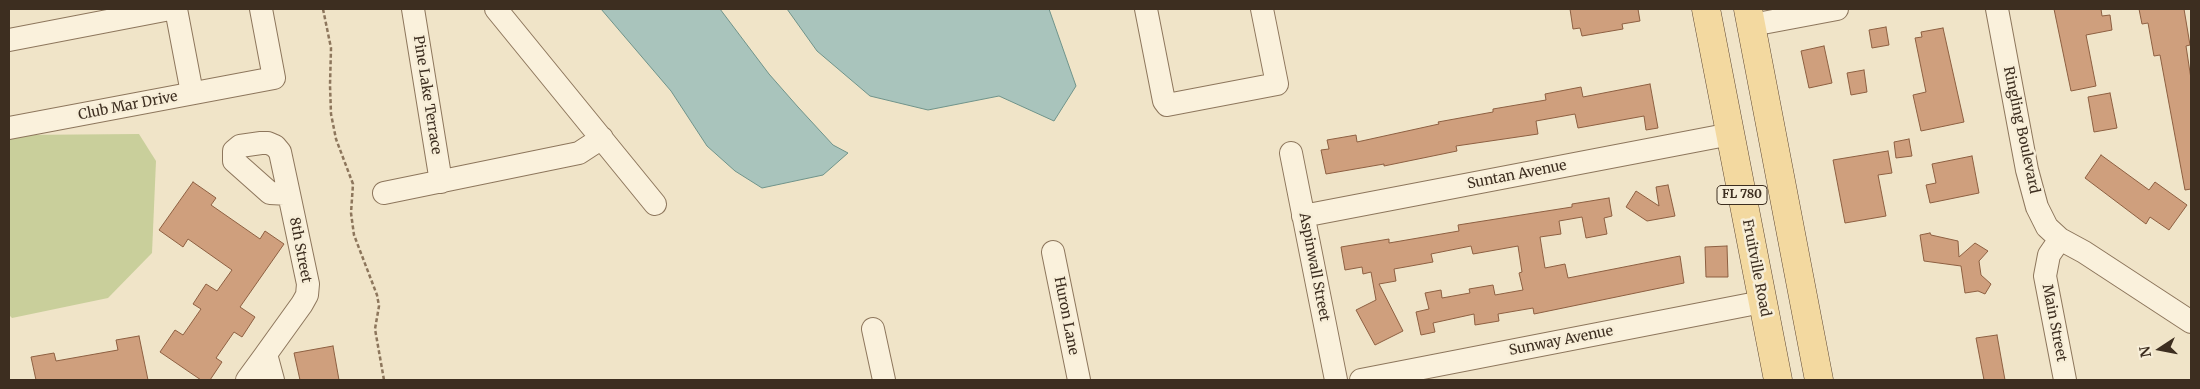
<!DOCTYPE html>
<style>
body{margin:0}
#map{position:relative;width:2200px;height:389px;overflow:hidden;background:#f0e4c8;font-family:Merriweather,serif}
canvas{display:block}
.frame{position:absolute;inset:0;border:10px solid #3d2e20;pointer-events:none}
.north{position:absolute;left:2135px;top:324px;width:50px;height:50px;-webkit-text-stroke:4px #f7eed8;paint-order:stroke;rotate:259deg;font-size:14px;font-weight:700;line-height:20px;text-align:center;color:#3d2e20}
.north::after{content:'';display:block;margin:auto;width:18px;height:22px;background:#3d2e20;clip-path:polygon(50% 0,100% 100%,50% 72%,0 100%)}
</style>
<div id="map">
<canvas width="2200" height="389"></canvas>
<div class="frame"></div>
<div class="north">N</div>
</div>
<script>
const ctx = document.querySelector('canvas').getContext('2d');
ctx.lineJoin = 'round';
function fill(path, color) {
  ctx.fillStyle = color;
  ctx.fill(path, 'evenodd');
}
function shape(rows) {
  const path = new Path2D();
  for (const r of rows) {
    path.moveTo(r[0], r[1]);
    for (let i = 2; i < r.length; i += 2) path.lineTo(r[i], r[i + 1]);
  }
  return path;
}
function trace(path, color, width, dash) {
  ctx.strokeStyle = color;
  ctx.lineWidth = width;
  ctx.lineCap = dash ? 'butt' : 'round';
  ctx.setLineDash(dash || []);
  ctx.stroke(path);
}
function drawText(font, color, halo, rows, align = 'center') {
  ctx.font = font + ' Merriweather,serif';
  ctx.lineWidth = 5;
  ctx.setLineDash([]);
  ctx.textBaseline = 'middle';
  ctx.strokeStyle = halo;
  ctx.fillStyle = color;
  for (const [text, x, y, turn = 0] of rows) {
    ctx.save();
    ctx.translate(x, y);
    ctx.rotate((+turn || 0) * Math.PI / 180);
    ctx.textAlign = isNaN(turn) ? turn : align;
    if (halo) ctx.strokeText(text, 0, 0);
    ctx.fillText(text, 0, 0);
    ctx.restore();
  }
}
fill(shape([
 [139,134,156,161,152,253,108,298,12,318,9,315,9,138,16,135]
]), '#c9cf9b');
const water = shape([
 [601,9,720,9,769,74,798,107,833,145,848,153,823,175,762,188,735,171,707,146,671,91,601,9],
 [787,9,1049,9,1076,86,1054,121,999,96,928,110,870,96,817,51,787,9]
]);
fill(water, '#a9c4bc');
trace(water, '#6f938a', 1);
const building = shape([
 [1570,9,1638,9,1640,21,1622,24,1623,29,1582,36,1580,28,1573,29,1570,9],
 [2054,9,2101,9,2102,16,2110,15,2112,30,2086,35,2096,86,2071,91,2054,9],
 [2139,9,2184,9,2190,45,2186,46,2191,79,2191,189,2185,190,2160,55,2154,56,2148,23,2142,24,2139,9],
 [1886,27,1889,45,1872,48,1869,30,1886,27],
 [1943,28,1964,122,1921,131,1913,95,1926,92,1915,38,1922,37,1921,32,1943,28],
 [1824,46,1832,83,1809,88,1801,51,1824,46],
 [1864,70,1867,92,1851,95,1847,73,1864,70],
 [1650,84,1658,128,1646,130,1644,116,1578,128,1575,114,1536,121,1538,134,1456,146,1457,151,1384,166,1384,164,1326,174,1321,150,1329,149,1327,140,1356,135,1357,142,1439,124,1438,122,1493,112,1493,109,1546,100,1545,94,1581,87,1583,97,1650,84],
 [2110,93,2117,128,2094,132,2088,97,2110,93],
 [1909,139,1912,156,1896,158,1894,142,1909,139],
 [1888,151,1892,173,1878,175,1886,216,1845,223,1833,160,1888,151],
 [2101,155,2149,190,2155,182,2187,205,2169,230,2150,217,2146,224,2085,178,2101,155],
 [1972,156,1979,193,1930,203,1926,185,1936,183,1932,164,1972,156],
 [193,182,216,198,211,205,260,239,265,231,284,244,240,307,255,317,242,337,234,332,216,358,222,362,210,380,201,380,160,352,175,330,183,335,201,309,193,304,206,284,217,291,232,270,188,239,183,247,159,230,193,182],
 [1668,185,1675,216,1647,221,1626,207,1636,191,1659,206,1656,187,1668,185],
 [1609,198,1612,216,1604,218,1607,234,1586,238,1582,217,1559,221,1561,234,1540,237,1545,268,1565,264,1568,278,1680,256,1684,283,1534,314,1533,308,1498,314,1499,321,1475,325,1474,314,1433,323,1435,332,1421,335,1416,312,1429,309,1425,293,1441,290,1442,298,1470,293,1469,289,1493,285,1495,295,1523,290,1519,273,1522,272,1518,246,1473,254,1471,246,1431,254,1433,262,1394,269,1396,281,1379,284,1403,331,1375,345,1356,310,1376,300,1371,272,1363,274,1362,267,1345,270,1341,247,1389,239,1389,243,1459,231,1458,225,1572,207,1572,204,1609,198],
 [1930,233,1931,235,1958,241,1959,257,1975,243,1988,251,1979,261,1981,275,1991,284,1985,294,1978,291,1965,293,1961,266,1924,261,1920,235,1930,233],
 [1727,246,1728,277,1706,277,1705,247,1727,246],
 [1997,335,2005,380,1984,380,1976,338,1997,335],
 [139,336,148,380,36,380,31,357,54,353,56,361,118,350,116,340,139,336],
 [333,346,339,380,300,380,294,353,333,346]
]);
fill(building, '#cf9f7d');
trace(building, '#8d5f41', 1);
const minor = shape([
 [176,9,192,93],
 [413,9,441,182],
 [496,9,655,204],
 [1146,9,1164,101,1167,105,1277,84,1262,9],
 [1997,9,2027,170,2037,207,2047,227,2060,239,2084,252,2191,322],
 [1752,25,1837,9],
 [9,40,170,9],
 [9,128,274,78,261,9],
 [261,143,268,143,275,146,280,152,289,194,270,193,234,161,234,151,240,146,261,143],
 [1291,153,1336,380],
 [384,193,579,153,602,138],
 [1303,216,1731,134],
 [2060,239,2049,255,2045,276,2065,380],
 [1053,252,1079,380],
 [873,329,884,380],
 [247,380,266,354],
 [273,380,266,354,302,304,307,295,308,284,289,194],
 [1361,380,1762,302]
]);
const major = shape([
 [1706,9,1778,380],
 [1748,9,1819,380]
]);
trace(minor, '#8d765c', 24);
trace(major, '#5b4430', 29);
trace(shape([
 [323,9,331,48,330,85,331,114,336,139,353,184,351,213,354,235,377,295,379,306,375,329,384,380]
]), '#8d765c', 2.5, [4, 2.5]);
trace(minor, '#faf1dc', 22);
trace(major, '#f3d9a0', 28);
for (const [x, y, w] of [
 [1742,195,50]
]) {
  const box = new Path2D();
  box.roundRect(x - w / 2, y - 9.5, w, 19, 4);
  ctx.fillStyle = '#f7eed8';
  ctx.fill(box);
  trace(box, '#3d2e20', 1);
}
drawText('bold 12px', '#3d2e20', null, [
 ["FL 780",1742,195]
]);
drawText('14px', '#3d2e20', '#f7eed8', [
 ["Pine Lake Terrace",427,95,81],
 ["Club Mar Drive",128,106,-11],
 ["Ringling Boulevard",2021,130,78],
 ["Suntan Avenue",1517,175,-11],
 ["8th Street",300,250,79],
 ["Aspinwall Street",1314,267,79],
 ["Fruitville Road",1756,268,79],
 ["Huron Lane",1066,316,79],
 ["Main Street",2054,323,79],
 ["Sunway Avenue",1561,341,-11]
]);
</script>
